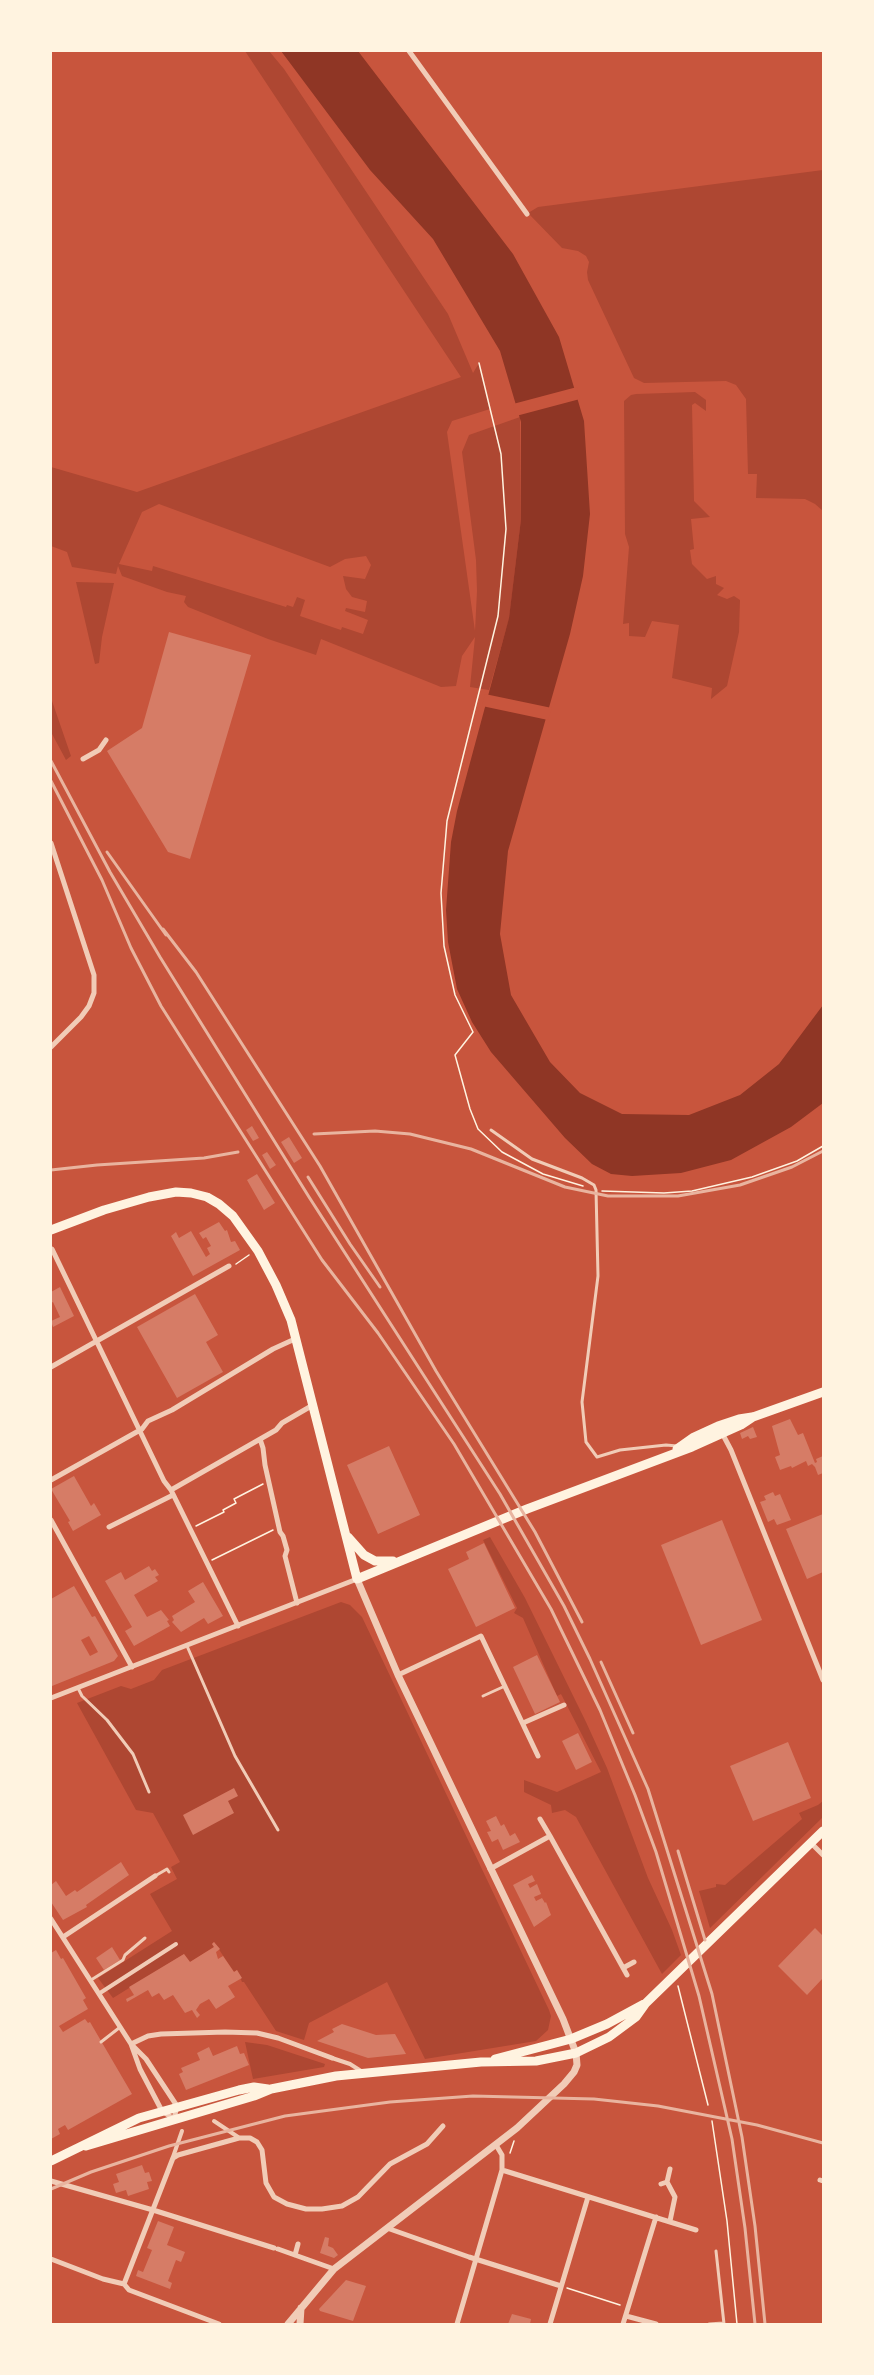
<!DOCTYPE html>
<style>
body{margin:0}
#map{position:relative;width:874px;height:2375px;overflow:hidden;background:#c8553d;font-family:Signika,sans-serif}
canvas{display:block}
.frame{position:absolute;inset:0;border:52px solid #fff3e0;pointer-events:none}
</style>
<div id="map">
<canvas width="874" height="2375"></canvas>
<div class="frame"></div>
</div>
<script>
const ctx = document.querySelector('canvas').getContext('2d');
ctx.lineJoin = 'round';
function fill(path, color) {
  ctx.fillStyle = color;
  ctx.fill(path, 'evenodd');
}
function shape(rows) {
  const path = new Path2D();
  for (const r of rows) {
    path.moveTo(r[0], r[1]);
    for (let i = 2; i < r.length; i += 2) path.lineTo(r[i], r[i + 1]);
  }
  return path;
}
function trace(path, color, width, dash) {
  ctx.strokeStyle = color;
  ctx.lineWidth = width;
  ctx.lineCap = dash ? 'butt' : 'round';
  ctx.setLineDash(dash || []);
  ctx.stroke(path);
}
fill(shape([
 [245,51,269,51,284,69,448,314,473,373,479,363,490,409,452,421,447,432,475,631,477,591,476,560,462,452,469,435,520,417,521,519,509,619,489,690,470,687,475,637,462,656,456,686,441,687,321,639,316,655,268,639,188,607,184,602,186,596,167,592,122,576,118,566,116,574,72,567,67,552,51,546,51,467,137,492,461,377],
 [159,504,330,567,345,559,366,556,371,565,365,579,343,576,346,589,352,597,367,601,365,612,346,608,345,611,368,620,363,634,342,627,341,630,332,627,300,616,305,600,297,597,293,607,287,605,286,607,153,566,152,571,119,564,142,512],
 [823,170,823,511,815,504,805,499,756,498,757,474,748,474,746,399,736,385,726,381,644,383,634,378,588,280,587,272,589,262,586,256,578,251,562,248,528,213,538,207],
 [695,392,706,400,706,411,695,403,692,405,694,501,710,517,691,519,694,549,690,550,692,564,707,579,716,576,716,584,724,588,717,595,727,599,734,596,740,600,739,632,727,686,711,699,712,688,672,678,679,625,652,621,645,637,629,636,629,623,623,624,629,547,625,534,624,401,631,395,636,394],
 [76,582,114,583,102,637,99,663,95,664],
 [51,698,71,756,66,760,51,732],
 [490,1537,525,1598,586,1722,607,1768,648,1878,672,1930,681,1955,662,1974,576,1817,565,1810,552,1813,551,1805,524,1792,524,1780,557,1792,601,1772,561,1694,557,1696,523,1618,514,1613,517,1608,483,1540],
 [341,1602,350,1605,362,1617,549,2010,551,2016,548,2030,536,2041,425,2059,387,1982,309,2023,304,2040,276,2031,244,1982,242,1982,237,1970,234,1972,214,1942,212,1944,214,1947,190,1962,184,1954,113,1998,98,1978,172,1931,150,1894,177,1879,171,1867,180,1862,153,1813,136,1810,77,1703,121,1686,131,1689,154,1680,162,1670],
 [823,1801,823,1817,710,1928,699,1891,716,1887,716,1884,725,1885,802,1819,799,1813,818,1805],
 [245,2042,267,2045,325,2064,324,2067,253,2079]
]), '#ae4732');
fill(shape([
 [281,51,358,51,513,254,559,337,584,421,590,514,583,576,570,634,508,851,500,934,511,995,550,1062,580,1093,622,1114,689,1115,740,1095,779,1064,823,1005,823,1103,791,1127,731,1160,681,1173,632,1176,611,1174,592,1164,565,1138,491,1052,472,1022,457,989,448,942,446,910,451,842,457,811,509,618,521,519,521,422,500,351,433,239,370,170]
]), '#8f3625');
fill(shape([
 [577,387,580,399,516,416,513,404],
 [485,694,552,708,548,720,482,706]
]), '#c8553d');
fill(shape([
 [169,632,251,655,190,859,168,852,107,751,142,728],
 [252,1126,259,1138,253,1141,246,1130],
 [289,1137,302,1158,294,1163,281,1142],
 [267,1152,276,1165,270,1169,262,1155],
 [257,1174,275,1203,264,1210,247,1180],
 [219,1222,225,1231,227,1230,231,1242,235,1241,240,1250,193,1276,171,1236,176,1232,179,1238,191,1231,206,1257,210,1254,207,1248,211,1246,206,1237,203,1239,199,1233],
 [60,1287,74,1316,53,1327,51,1321,60,1317,53,1302,51,1303,51,1292],
 [195,1294,218,1335,206,1342,223,1372,177,1398,137,1327],
 [790,1419,798,1435,803,1433,815,1463,817,1462,816,1459,823,1456,823,1473,818,1475,815,1467,812,1464,808,1466,806,1461,792,1468,791,1466,780,1470,775,1457,780,1455,772,1426],
 [753,1427,757,1437,750,1439,748,1436,742,1439,740,1433],
 [389,1446,420,1515,378,1534,347,1465],
 [74,1476,91,1506,94,1503,101,1515,73,1531,68,1522,70,1521,51,1489],
 [773,1492,775,1496,780,1494,791,1520,777,1525,774,1519,768,1522,760,1502,766,1500,764,1496],
 [823,1514,823,1572,807,1579,786,1529],
 [722,1520,762,1620,701,1645,661,1545],
 [484,1543,515,1608,476,1627,448,1569,469,1559,466,1552],
 [149,1566,152,1571,155,1569,159,1575,155,1577,158,1581,134,1595,147,1617,161,1610,169,1620,167,1621,170,1626,134,1646,125,1631,132,1627,105,1581,121,1572,125,1580],
 [203,1582,223,1616,208,1624,204,1618,181,1632,172,1622,174,1620,172,1616,195,1602,188,1591],
 [74,1586,92,1617,95,1616,118,1656,114,1661,52,1686,51,1599],
 [89,1636,98,1652,90,1656,81,1640],
 [537,1655,560,1702,535,1714,513,1667],
 [578,1733,592,1762,576,1770,562,1741],
 [788,1742,811,1798,753,1821,730,1766],
 [234,1788,238,1796,228,1801,234,1813,193,1835,183,1815],
 [496,1816,501,1826,504,1824,510,1836,515,1833,520,1842,503,1850,498,1839,492,1842,487,1832,491,1831,486,1821],
 [121,1862,129,1875,86,1905,87,1907,63,1920,51,1902,51,1885,56,1881,66,1896,75,1890,77,1892],
 [532,1875,535,1881,528,1884,530,1888,537,1884,541,1894,534,1897,536,1901,542,1898,545,1903,546,1902,551,1915,534,1927,513,1885],
 [815,1928,823,1936,823,1978,807,1995,778,1966],
 [214,1942,220,1949,216,1952,218,1959,223,1956,234,1972,237,1970,242,1978,228,1986,235,1997,216,2009,209,1999,200,2004,196,2010,200,2015,197,2018,192,2010,185,2013,173,1995,164,2000,159,1993,152,1997,148,1990,127,2002,126,1999,134,1995,129,1987,184,1954,190,1962,214,1947,212,1944],
 [112,1947,120,1960,104,1970,96,1958],
 [56,1950,61,1959,63,1958,86,1998,83,2000,88,2009,59,2026,63,2032,85,2019,88,2023,90,2022,132,2094,68,2130,65,2125,58,2129,60,2134,51,2139,51,1953],
 [342,2024,376,2035,395,2034,406,2054,368,2058,317,2041,334,2032,332,2029],
 [237,2046,240,2054,244,2053,249,2065,186,2090,179,2074,183,2072,181,2068,200,2060,197,2053,209,2047,213,2056],
 [142,2165,145,2173,149,2172,152,2181,147,2182,149,2189,128,2196,126,2190,116,2193,113,2184,119,2182,116,2174],
 [158,2221,174,2227,167,2245,185,2252,181,2262,176,2260,168,2281,172,2283,170,2289,136,2276,138,2270,143,2272,152,2250,147,2248],
 [325,2237,329,2238,328,2246,333,2248,338,2255,334,2258,320,2253],
 [346,2280,366,2286,353,2321,320,2311,319,2309],
 [512,2314,531,2319,530,2324,508,2324]
]), '#d67c66');
trace(shape([
 [479,363,501,454,506,529,498,616,447,821,441,893,444,946,455,995,473,1032,455,1055,470,1109,478,1129,502,1152,543,1174,583,1186],
 [602,1191,664,1193,692,1191,752,1177,797,1161,823,1146],
 [236,1264,249,1255],
 [196,1526,224,1512,223,1510,236,1503,234,1499,263,1484],
 [212,1560,273,1530],
 [678,1986,708,2105],
 [712,2121,727,2221,737,2324],
 [510,2153,514,2141],
 [567,2288,620,2305]
]), '#fff3e0', 1.5);
trace(shape([
 [491,1130,532,1159,582,1178,594,1185,596,1190,598,1276,582,1402,586,1442,597,1457,620,1450,666,1445,677,1446],
 [187,1646,235,1756,278,1830],
 [78,1688,82,1696,107,1720,133,1754,149,1792],
 [483,1696,505,1686],
 [155,1876,167,1869,169,1872],
 [91,1980,123,1960,125,1955,145,1938],
 [101,2042,119,2028],
 [716,2251,724,2324],
 [709,2324,723,2323]
]), '#f1ccb7', 3);
trace(shape([
 [100,1993,176,1944],
 [332,2058,350,2064,361,2071],
 [214,2121,238,2137],
 [173,2157,182,2131]
]), '#f1ccb7', 4);
trace(shape([
 [409,51,527,214],
 [83,759,99,750,106,740],
 [51,843,94,975,94,993,89,1006,81,1017,51,1047],
 [52,1249,164,1481,171,1490,238,1626],
 [51,1367,229,1266],
 [722,1433,731,1450,823,1680],
 [260,1439,263,1448,265,1465,280,1532,283,1536,287,1550,285,1556,297,1603],
 [51,1480,142,1429,148,1421,172,1410,273,1349,297,1338],
 [171,1490,276,1430,282,1423,313,1405],
 [51,1520,132,1667],
 [109,1527,173,1495],
 [398,1675,481,1636,538,1756],
 [51,1698,357,1579],
 [523,1723,564,1705],
 [540,1819,550,1836],
 [811,1843,823,1855],
 [490,1869,550,1836,627,1975],
 [51,1919,131,2044,140,2069,162,2111,174,2119,177,2106,146,2059,131,2044],
 [63,1937,155,1876],
 [623,1968,634,1962],
 [131,2044,148,2036,161,2034,225,2032,257,2033,278,2038,332,2058],
 [502,2170,696,2230],
 [820,2180,823,2181],
 [51,2181,153,2210,274,2248],
 [667,2182,675,2197,670,2221],
 [661,2184,667,2182,670,2169],
 [387,2228,469,2257,561,2286],
 [278,2249,334,2269],
 [295,2255,298,2244],
 [51,2259,103,2279,124,2284,129,2290,219,2324],
 [124,2284,173,2158,178,2155,239,2138,250,2138,257,2142,262,2150,266,2183,274,2197,287,2204,306,2209,322,2209,342,2206,358,2197,390,2164,427,2144,443,2126],
 [626,2316,656,2324],
 [457,2324,502,2170,502,2155,496,2145],
 [550,2324,588,2197],
 [623,2324,656,2217]
]), '#f1ccb7', 5);
trace(shape([
 [288,2324,334,2269,517,2128,564,2084,574,2072,577,2065,576,2053,563,2019,398,1675,357,1579],
 [300,2324,301,2308]
]), '#f1ccb7', 7);
trace(shape([
 [51,1230,104,1210,149,1197,176,1192,191,1193,207,1197,219,1204,233,1216,258,1251,276,1285,291,1320,357,1579,527,1509,692,1447,741,1425,753,1417,823,1392],
 [677,1449,694,1437,718,1426,739,1419,752,1417],
 [348,1537,364,1555,375,1561,393,1561],
 [495,2059,571,2039,607,2024,644,2004],
 [86,2146,254,2096,271,2089,336,2076,481,2062,536,2061,576,2053,609,2037,636,2017,646,2003,823,1831],
 [51,2161,139,2118,239,2090,254,2087,268,2089]
]), '#fff3e0', 9);
trace(shape([
 [51,761,110,872,160,957,309,1197,500,1494,564,1606,590,1659,648,1789,712,1994,742,2137,755,2226,765,2324],
 [51,781,102,880,131,948,161,1006,322,1260,378,1333,454,1444,551,1609,600,1710,635,1795,656,1852,699,1996,732,2139,745,2228,755,2324],
 [107,852,166,935],
 [163,929,196,972,320,1166,436,1371,535,1532,582,1622],
 [314,1134,375,1131,410,1134,471,1149,565,1187,608,1196,678,1196,740,1185,792,1167,823,1151],
 [51,1170,97,1165,204,1158,238,1152],
 [308,1177,350,1244,380,1287],
 [601,1662,633,1733],
 [678,1851,705,1940],
 [51,2189,91,2172,169,2146,285,2116,390,2102,473,2096,594,2099,658,2106,757,2125,823,2143]
]), '#e9b49f', 3);
</script>
